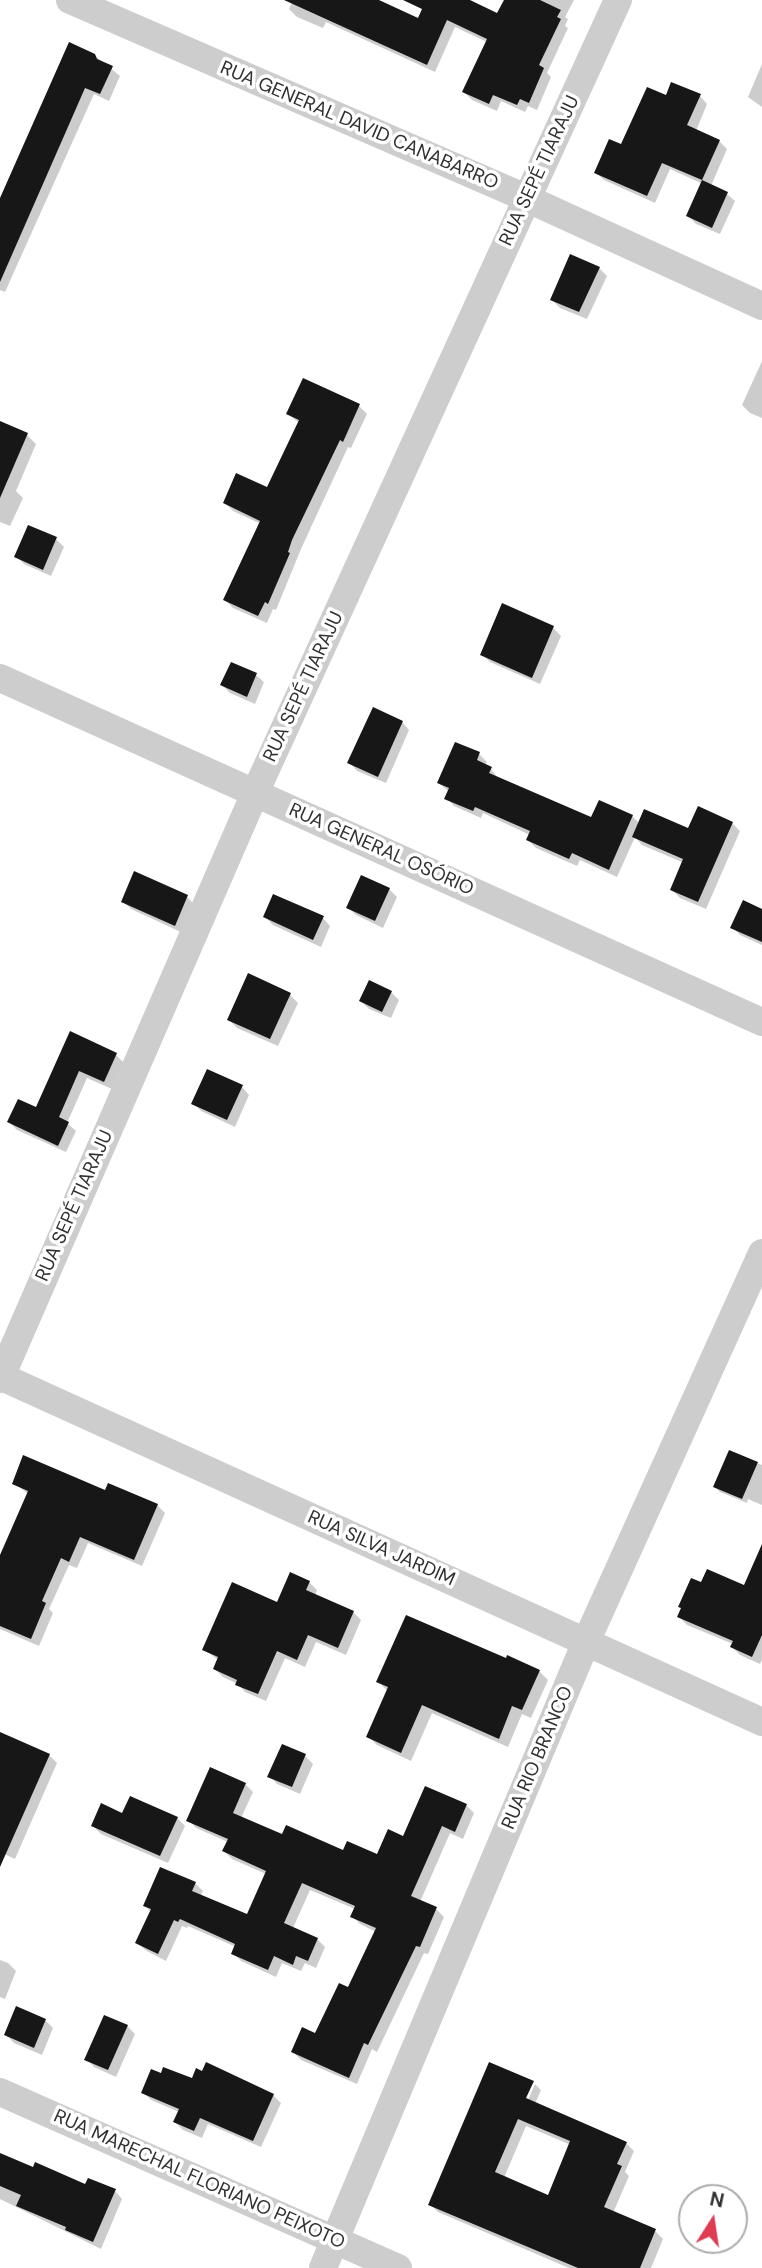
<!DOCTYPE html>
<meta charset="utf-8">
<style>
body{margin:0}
#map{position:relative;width:762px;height:2268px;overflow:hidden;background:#fff;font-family:"DM Sans",sans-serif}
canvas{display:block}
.north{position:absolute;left:678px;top:2184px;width:70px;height:70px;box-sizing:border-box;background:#fff;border:2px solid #acacac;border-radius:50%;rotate:12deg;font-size:19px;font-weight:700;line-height:28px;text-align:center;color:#303030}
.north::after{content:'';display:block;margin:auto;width:24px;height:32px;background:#df3b51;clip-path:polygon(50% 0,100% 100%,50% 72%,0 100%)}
</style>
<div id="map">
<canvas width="762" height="2268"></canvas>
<div class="north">N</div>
</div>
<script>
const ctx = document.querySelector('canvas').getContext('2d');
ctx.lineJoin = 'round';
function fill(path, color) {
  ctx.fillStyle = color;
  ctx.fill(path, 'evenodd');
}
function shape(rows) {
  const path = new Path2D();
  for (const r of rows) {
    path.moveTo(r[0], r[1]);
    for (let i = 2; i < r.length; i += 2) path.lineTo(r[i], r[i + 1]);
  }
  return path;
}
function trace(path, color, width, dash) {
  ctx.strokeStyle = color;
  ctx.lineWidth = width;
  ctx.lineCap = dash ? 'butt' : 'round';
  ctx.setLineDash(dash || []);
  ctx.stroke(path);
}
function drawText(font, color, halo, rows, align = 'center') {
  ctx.font = font + ' "DM Sans",sans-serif';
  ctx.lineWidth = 7;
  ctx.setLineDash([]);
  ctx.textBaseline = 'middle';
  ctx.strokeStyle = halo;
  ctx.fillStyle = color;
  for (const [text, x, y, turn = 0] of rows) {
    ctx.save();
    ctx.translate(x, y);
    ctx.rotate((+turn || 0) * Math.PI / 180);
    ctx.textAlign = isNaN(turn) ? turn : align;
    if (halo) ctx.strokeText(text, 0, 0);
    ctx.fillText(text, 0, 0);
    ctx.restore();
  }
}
fill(shape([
 [293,0,375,0,419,20,428,0,466,0,498,15,505,0,574,0,565,17,568,19,565,26,568,28,547,73,551,77,537,110,528,106,525,112,501,101,497,111,472,100,464,92,487,42,455,27,435,72,326,22,323,28,297,17,289,9],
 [94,55,120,76,109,101,94,94,5,292,0,290,0,203],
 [762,64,762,107,748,97],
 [700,96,707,104,696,131,719,141,727,149,711,186,727,194,735,201,720,234,696,224,688,216,703,184,670,169,655,203,604,180,596,173,667,98],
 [599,268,607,276,587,319,560,308,552,300],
 [762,361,762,418,750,413,742,405],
 [304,380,359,406,367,414,351,448,348,447,301,549,276,610,273,609,267,623,233,608,225,600,261,524,233,511,225,503,268,490,299,423,288,414],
 [27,435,36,444,16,491,23,498,10,526,0,522,0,437],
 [29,527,56,539,64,547,51,576,24,564,16,556],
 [503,606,553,628,561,636,540,684,490,662,482,654],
 [256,675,264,682,255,704,230,693,222,685],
 [402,722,409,730,386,783,357,771,350,763],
 [479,754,487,762,485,766,491,769,498,778,592,820,632,816,640,824,689,831,732,823,740,831,706,909,680,898,672,890,684,863,642,845,635,837,617,877,580,860,577,866,536,848,528,840,530,835,483,813,481,818,454,806,447,798,449,792,439,783],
 [135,874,187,897,195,905,183,933,131,909,123,901],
 [389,889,397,897,383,928,356,915,348,907],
 [762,911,762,945,740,935,732,927],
 [265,917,323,918,330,926,321,947,273,925],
 [391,992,399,1000,391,1018,369,1009,361,1001],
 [290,995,298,1003,278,1046,237,1028,229,1020],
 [70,1034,116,1055,124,1063,112,1089,87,1078,67,1123,76,1131,66,1152,17,1130,9,1122,37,1109],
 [242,1087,249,1095,235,1127,201,1111,193,1103],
 [730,1452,762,1465,762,1505,748,1499,747,1503,720,1492,715,1487],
 [14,1483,106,1493,157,1505,165,1513,142,1566,88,1543,77,1568,69,1565,49,1609,53,1613,39,1646,0,1629,0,1559,28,1494],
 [762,1561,762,1660,760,1664,740,1655,732,1647,733,1644,687,1625,679,1617,702,1584,745,1587],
 [309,1582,317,1590,315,1596,353,1612,361,1620,346,1655,316,1642,305,1667,285,1658,266,1701,245,1692,238,1684,223,1677,215,1669,218,1660,204,1649,278,1605],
 [507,1660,539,1671,548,1680,531,1718,522,1714,508,1747,432,1713,411,1761,377,1745,368,1736,388,1691,378,1682],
 [0,1734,49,1755,57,1763,15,1859,0,1852],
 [283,1746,305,1756,313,1764,300,1794,277,1784,270,1776],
 [245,1784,253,1792,241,1818,283,1837,344,1852,378,1856,404,1838,466,1805,474,1813,463,1839,450,1833,420,1902,436,1909,444,1917,428,1954,424,1953,377,2052,372,2049,357,2084,301,2060,293,2052,316,2035,349,1989,376,1932,360,1924,352,1916,355,1909,310,1890,293,1928,317,1939,325,1947,316,1968,305,1963,301,1971,282,1963,276,1977,241,1961,233,1953,236,1947,188,1926,187,1928,182,1926,166,1961,145,1950,137,1942,151,1912,145,1906,195,1883,203,1891,201,1895,248,1916,266,1874,232,1859,224,1851,228,1842,196,1828,189,1820],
 [123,1815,177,1818,185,1826,168,1863,101,1834,93,1826],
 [0,1960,8,1963,16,1971,5,1999,0,1997],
 [45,2020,53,2028,42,2055,14,2043,6,2035],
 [127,2026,135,2034,116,2077,94,2067,87,2059],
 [490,2064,534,2083,531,2083,521,2106,525,2107,535,2084,541,2090,535,2104,626,2143,634,2151,625,2172,629,2176,613,2213,655,2231,663,2239,651,2268,569,2268,438,2212,430,2204],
 [526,2126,571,2145,548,2198,504,2178],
 [193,2081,273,2095,281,2103,261,2147,208,2124,202,2138,183,2130,175,2122,179,2112,151,2100,143,2092],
 [0,2155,34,2169,86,2186,115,2191,122,2199,101,2249,0,2199]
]), '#0003');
fill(shape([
 [284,0,379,0,418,18,422,9,403,0,470,0,497,13,504,0,540,0,561,10,557,17,561,19,539,65,544,68,529,103,520,99,517,105,493,95,489,104,462,92,487,39,447,20,427,65],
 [69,42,95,54,97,59,113,66,100,94,85,88,0,282,0,198],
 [671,82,701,94,687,125,720,140,702,180,662,163,647,196,594,173,609,139,621,144,647,87,666,95],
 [702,180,728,192,712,228,686,216],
 [570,254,600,267,579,312,550,300],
 [303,378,360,404,343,442,340,440,292,540,288,552,290,553,268,604,265,602,258,616,223,600,260,521,223,503,236,473,267,487,299,420,286,414],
 [0,421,28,433,0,498],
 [28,525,57,537,43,570,14,557],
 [502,603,554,626,532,678,480,655],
 [231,662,257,673,247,697,220,685],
 [373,707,403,721,378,777,347,763],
 [455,742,480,752,477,760,492,767,489,773,591,817,599,800,633,815,609,870,572,853,569,859,526,840,530,831,475,807,473,811,444,799,449,788,437,783],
 [698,806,733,822,698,902,670,890,683,859,632,837,644,809,688,828],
 [134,871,188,895,175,926,121,902],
 [361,875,390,888,375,921,346,908],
 [273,894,324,916,313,940,263,917],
 [743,900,762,909,762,942,730,928],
 [248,973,291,993,270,1039,227,1020],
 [369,980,392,991,382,1012,359,1001],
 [70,1031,117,1053,104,1082,79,1071,59,1117,69,1122,58,1146,7,1122,18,1099,36,1107],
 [207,1069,243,1085,227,1120,191,1104],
 [729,1450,758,1462,742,1499,713,1487],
 [23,1455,105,1490,108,1483,158,1504,134,1560,80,1537,69,1562,61,1558,42,1601,46,1603,31,1639,0,1626,0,1555,28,1491,12,1484],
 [762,1544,762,1635,752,1657,730,1647,733,1641,677,1617,681,1608,678,1607,691,1578,701,1582,707,1569,744,1585],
 [290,1572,310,1581,306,1590,354,1611,338,1648,308,1635,297,1660,277,1651,258,1694,235,1685,237,1680,213,1669,218,1657,202,1650,232,1582,277,1602],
 [406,1615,506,1658,507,1655,540,1670,522,1710,512,1706,499,1739,422,1705,401,1753,366,1737,388,1687,376,1682],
 [0,1732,50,1754,0,1867],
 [282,1744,306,1754,292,1787,267,1777],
 [210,1767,246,1783,233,1813,282,1834,286,1825,343,1850,347,1841,377,1854,388,1829,403,1836,425,1786,467,1804,455,1832,442,1826,411,1896,437,1907,420,1947,416,1946,368,2045,364,2043,349,2078,291,2052,302,2027,315,2033,339,1983,348,1987,376,1928,350,1917,355,1906,302,1883,284,1923,318,1938,308,1961,296,1956,293,1965,274,1956,268,1970,231,1954,235,1944,180,1919,178,1922,174,1920,158,1954,135,1943,151,1909,143,1906,160,1867,196,1882,192,1891,247,1914,266,1871,222,1851,228,1839,186,1821],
 [130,1796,178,1817,160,1856,91,1826,101,1803,122,1813],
 [16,2006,46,2019,34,2048,4,2035],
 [104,2015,128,2025,108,2070,84,2060],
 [206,2062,274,2094,253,2141,200,2118,194,2131,173,2122,179,2109,141,2093,151,2069,161,2073,163,2067,192,2078,196,2068,202,2071],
 [489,2062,534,2081,526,2098,627,2142,617,2164,622,2166,604,2207,656,2229,640,2268,578,2268,428,2205],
 [518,2119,570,2141,548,2195,495,2172],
 [0,2153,33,2167,35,2162,85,2184,88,2178,116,2189,93,2242,65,2230,66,2227,16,2206,21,2195,0,2186]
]), '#171717');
trace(shape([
 [70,0,517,194,762,306],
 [0,678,762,1022],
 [0,1376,762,1722],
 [0,1379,255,793,618,0],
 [0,2092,398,2268],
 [323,2268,586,1642,762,1253]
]), '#cdcdcd', 28);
drawText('19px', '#303030', '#fff', [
 ["RUA GENERAL DAVID CANABARRO",359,126,23],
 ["RUA SEPÉ TIARAJU",540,171,-65],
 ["RUA SEPÉ TIARAJU",304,687,-65],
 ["RUA GENERAL OSÓRIO",381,850,24],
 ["RUA SEPÉ TIARAJU",75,1206,-66],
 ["RUA SILVA JARDIM",381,1549,24],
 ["RUA RIO BRANCO",538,1758,-67],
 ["RUA MARECHAL FLORIANO PEIXOTO",199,2180,24]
]);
</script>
